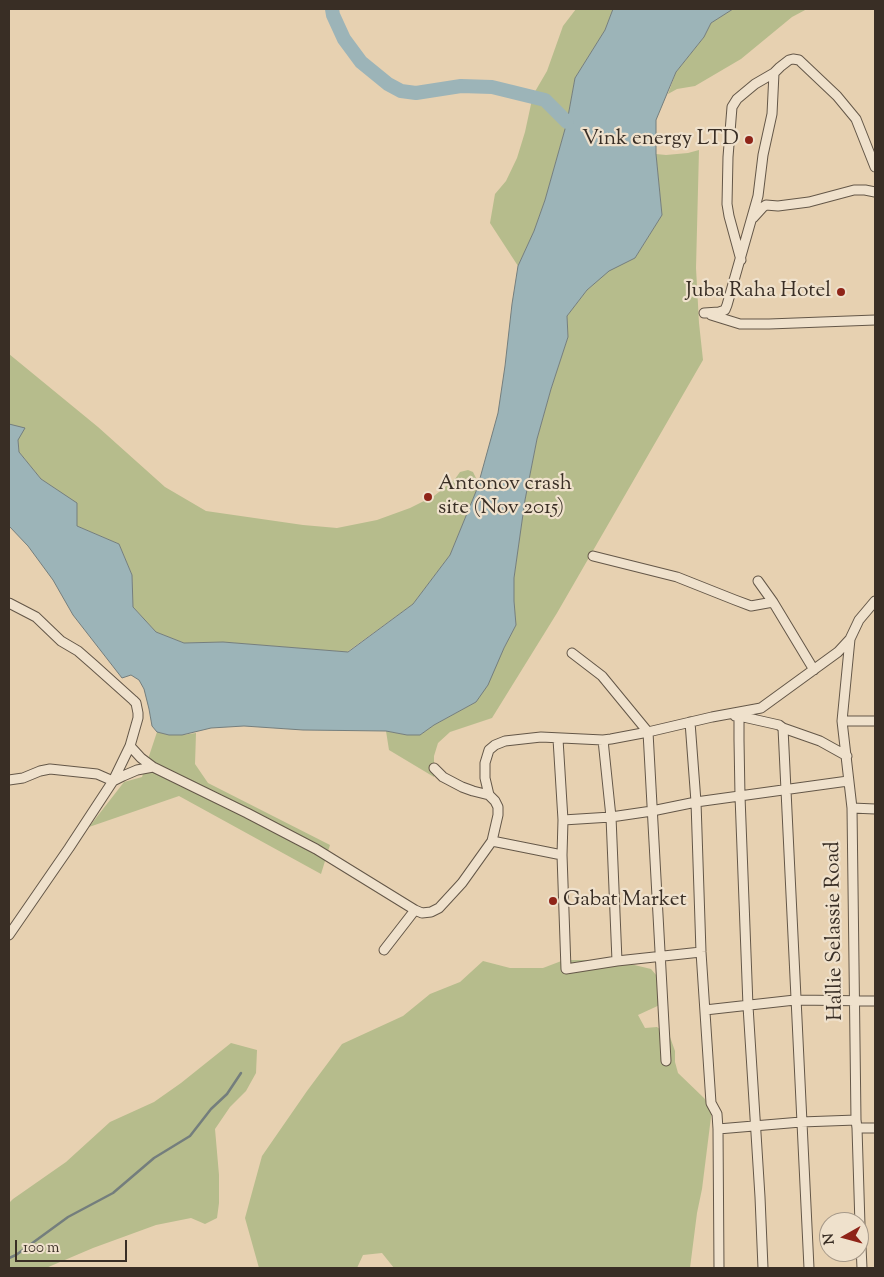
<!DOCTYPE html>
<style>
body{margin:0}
#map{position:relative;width:884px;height:1277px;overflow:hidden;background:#e7d1b1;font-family:"Sorts Mill Goudy",serif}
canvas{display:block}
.frame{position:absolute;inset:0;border:10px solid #392e25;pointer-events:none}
.north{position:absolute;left:819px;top:1212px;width:50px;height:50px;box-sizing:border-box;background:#efe1cc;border:1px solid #a69989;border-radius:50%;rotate:263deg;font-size:14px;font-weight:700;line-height:20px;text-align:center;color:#392e25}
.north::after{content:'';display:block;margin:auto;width:18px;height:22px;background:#8f2418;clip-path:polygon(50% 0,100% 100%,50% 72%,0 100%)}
.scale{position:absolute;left:15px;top:1240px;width:112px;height:22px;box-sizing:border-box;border:2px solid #392e25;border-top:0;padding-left:6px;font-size:15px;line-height:18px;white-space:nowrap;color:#392e25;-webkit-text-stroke:4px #efe1cc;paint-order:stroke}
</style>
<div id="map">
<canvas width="884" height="1277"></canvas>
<div class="frame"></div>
<div class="north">N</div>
<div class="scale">100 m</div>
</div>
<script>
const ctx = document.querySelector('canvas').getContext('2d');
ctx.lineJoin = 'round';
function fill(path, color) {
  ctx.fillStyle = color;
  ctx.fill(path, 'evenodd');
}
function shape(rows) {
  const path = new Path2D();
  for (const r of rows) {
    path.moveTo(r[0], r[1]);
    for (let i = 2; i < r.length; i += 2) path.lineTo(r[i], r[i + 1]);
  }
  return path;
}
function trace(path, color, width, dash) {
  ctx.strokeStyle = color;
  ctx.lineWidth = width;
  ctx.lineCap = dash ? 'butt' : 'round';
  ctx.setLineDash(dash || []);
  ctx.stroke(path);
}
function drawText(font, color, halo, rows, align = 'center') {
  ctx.font = font + ' "Sorts Mill Goudy",serif';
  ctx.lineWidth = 4.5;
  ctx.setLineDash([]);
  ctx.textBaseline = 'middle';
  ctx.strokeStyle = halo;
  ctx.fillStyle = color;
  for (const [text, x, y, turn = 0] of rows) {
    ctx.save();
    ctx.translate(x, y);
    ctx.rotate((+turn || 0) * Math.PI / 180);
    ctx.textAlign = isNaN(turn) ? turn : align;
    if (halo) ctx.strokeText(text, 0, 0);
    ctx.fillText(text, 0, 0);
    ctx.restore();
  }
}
fill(shape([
 [576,9,613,9,605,30,575,78,567,122,545,200,534,231,518,266,490,223,495,194,506,181,517,158,525,132,533,95,547,71,563,26],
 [733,9,807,9,792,17,741,59,695,86,677,89,668,94,676,72,704,37,711,23],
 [699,150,696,268,699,323,703,360,557,613,492,718,450,732,438,743,434,756,434,777,389,750,386,731,407,735,420,735,434,725,476,702,516,625,514,601,514,578,525,500,537,439,551,389,568,337,567,316,587,290,609,270,635,258,662,215,656,154,666,155,688,153],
 [9,354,98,427,165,487,206,511,303,525,337,528,377,520,410,508,434,496,455,479,460,472,468,470,473,472,476,478,477,489,450,555,413,604,347,652,223,642,184,643,156,632,133,607,132,575,119,544,77,526,76,503,41,479,19,452,18,440,9,424],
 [157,732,169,735,182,735,196,733,195,764,208,783,330,845,321,874,179,796,89,827,124,782,142,777],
 [564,960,596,960,626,963,651,969,663,983,664,1003,638,1015,645,1028,657,1027,670,1037,675,1051,675,1062,678,1073,704,1098,712,1109,702,1189,697,1213,690,1268,394,1268,382,1253,363,1255,357,1268,259,1268,245,1218,262,1156,307,1091,342,1044,403,1016,430,994,460,982,483,961,510,968,543,968],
 [231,1043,257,1050,256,1073,246,1091,230,1107,215,1129,219,1175,219,1203,217,1218,205,1224,191,1218,156,1225,93,1248,46,1268,9,1268,9,1203,13,1199,66,1162,110,1122,154,1102,181,1083]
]), '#b6bc8c');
const water = shape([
 [613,9,733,9,711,23,704,37,676,72,656,120,656,154,662,215,635,258,609,271,587,290,567,316,568,337,551,389,537,439,525,500,514,578,514,601,516,625,504,648,488,685,476,702,434,725,420,735,407,735,386,731,303,730,244,726,211,728,182,735,169,735,157,732,152,726,149,709,144,689,139,680,131,675,122,678,73,615,53,580,28,546,9,526,9,424,25,428,18,440,19,452,41,479,77,503,77,526,119,544,132,575,133,607,156,632,184,643,223,642,348,652,413,604,450,555,477,489,498,413,505,366,512,304,518,266,534,231,545,200,567,122,575,78,605,30,613,9]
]);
fill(water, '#9cb4b8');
trace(water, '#747e7d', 1);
trace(shape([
 [9,1258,16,1255,68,1217,113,1193,154,1158,190,1136,211,1109,227,1094,241,1073]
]), '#747e7d', 2.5);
trace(shape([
 [332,9,333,15,344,39,361,62,388,84,401,91,416,93,461,86,492,87,545,100,567,122]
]), '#9cb4b8', 14);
const street = shape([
 [753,218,763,207,766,205,778,206,809,202,854,190,865,190,875,192],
 [741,260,729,216,727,204,728,157,732,107,737,99,755,84,774,73,780,67,789,60,793,59,799,60,837,96,856,119,875,167],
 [704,313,719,312,725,310,727,305,758,196,763,155,772,114,774,73],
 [711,315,740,324,769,324,875,320],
 [593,556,677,577,735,600,751,606,773,602,758,581],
 [773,602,814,670],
 [9,603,36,617,61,641,78,651,94,665,133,700,136,703,138,713,138,718,130,746,113,781,97,774,50,769,40,771,23,778,9,780],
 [572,653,602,676,648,732,666,1061],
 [735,716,739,716,779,725,783,728,820,741,847,756],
 [739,716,739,740,740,796,748,1006,760,1197,763,1268],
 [842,721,875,721],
 [690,722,696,802,701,952,711,1103,717,1114,718,1129,719,1268],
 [783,728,809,1268],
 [558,739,563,820,562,855,566,969,617,961,701,952],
 [603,740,611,817,617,961],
 [130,746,141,758,153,767,247,813,316,849,415,910,422,913,431,912,439,908,462,883,492,841,498,815,498,807,495,801,489,795,485,778,485,763,489,750,495,745,505,741,541,737,603,740,611,739,648,732,712,717,761,708,838,652,850,639],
 [434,768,443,777,462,787,473,791,489,795],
 [852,808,875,809],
 [563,820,611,817,652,811,696,802,848,781],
 [492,841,562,855],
 [9,935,69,848,113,781,123,776,137,770,153,767],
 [384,950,415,910],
 [705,1010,795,1000,875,1001],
 [857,1128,875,1128],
 [718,1129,801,1122,856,1120],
 [862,1268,860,1225,857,1128,856,1120,852,808,842,721,850,639,859,620,875,601]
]);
trace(street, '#645748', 11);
trace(street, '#efe1cc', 9);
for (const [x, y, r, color] of [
 [749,140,5,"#8f2418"],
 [841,292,5,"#8f2418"],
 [428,497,5,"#8f2418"],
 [553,901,5,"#8f2418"]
]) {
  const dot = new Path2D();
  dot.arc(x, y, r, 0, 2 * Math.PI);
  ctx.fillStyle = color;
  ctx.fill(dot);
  trace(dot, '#efe1cc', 2);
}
drawText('21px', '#392e25', '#efe1cc', [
 ["Vink energy LTD",739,140],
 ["Juba Raha Hotel",831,292],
 ["Antonov crash",438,485,"left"],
 ["site (Nov 2015)",438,509,"left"],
 ["Gabat Market",563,901,"left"]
], 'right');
drawText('21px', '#392e25', '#efe1cc', [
 ["Hallie Selassie Road",836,931,-91]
]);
</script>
